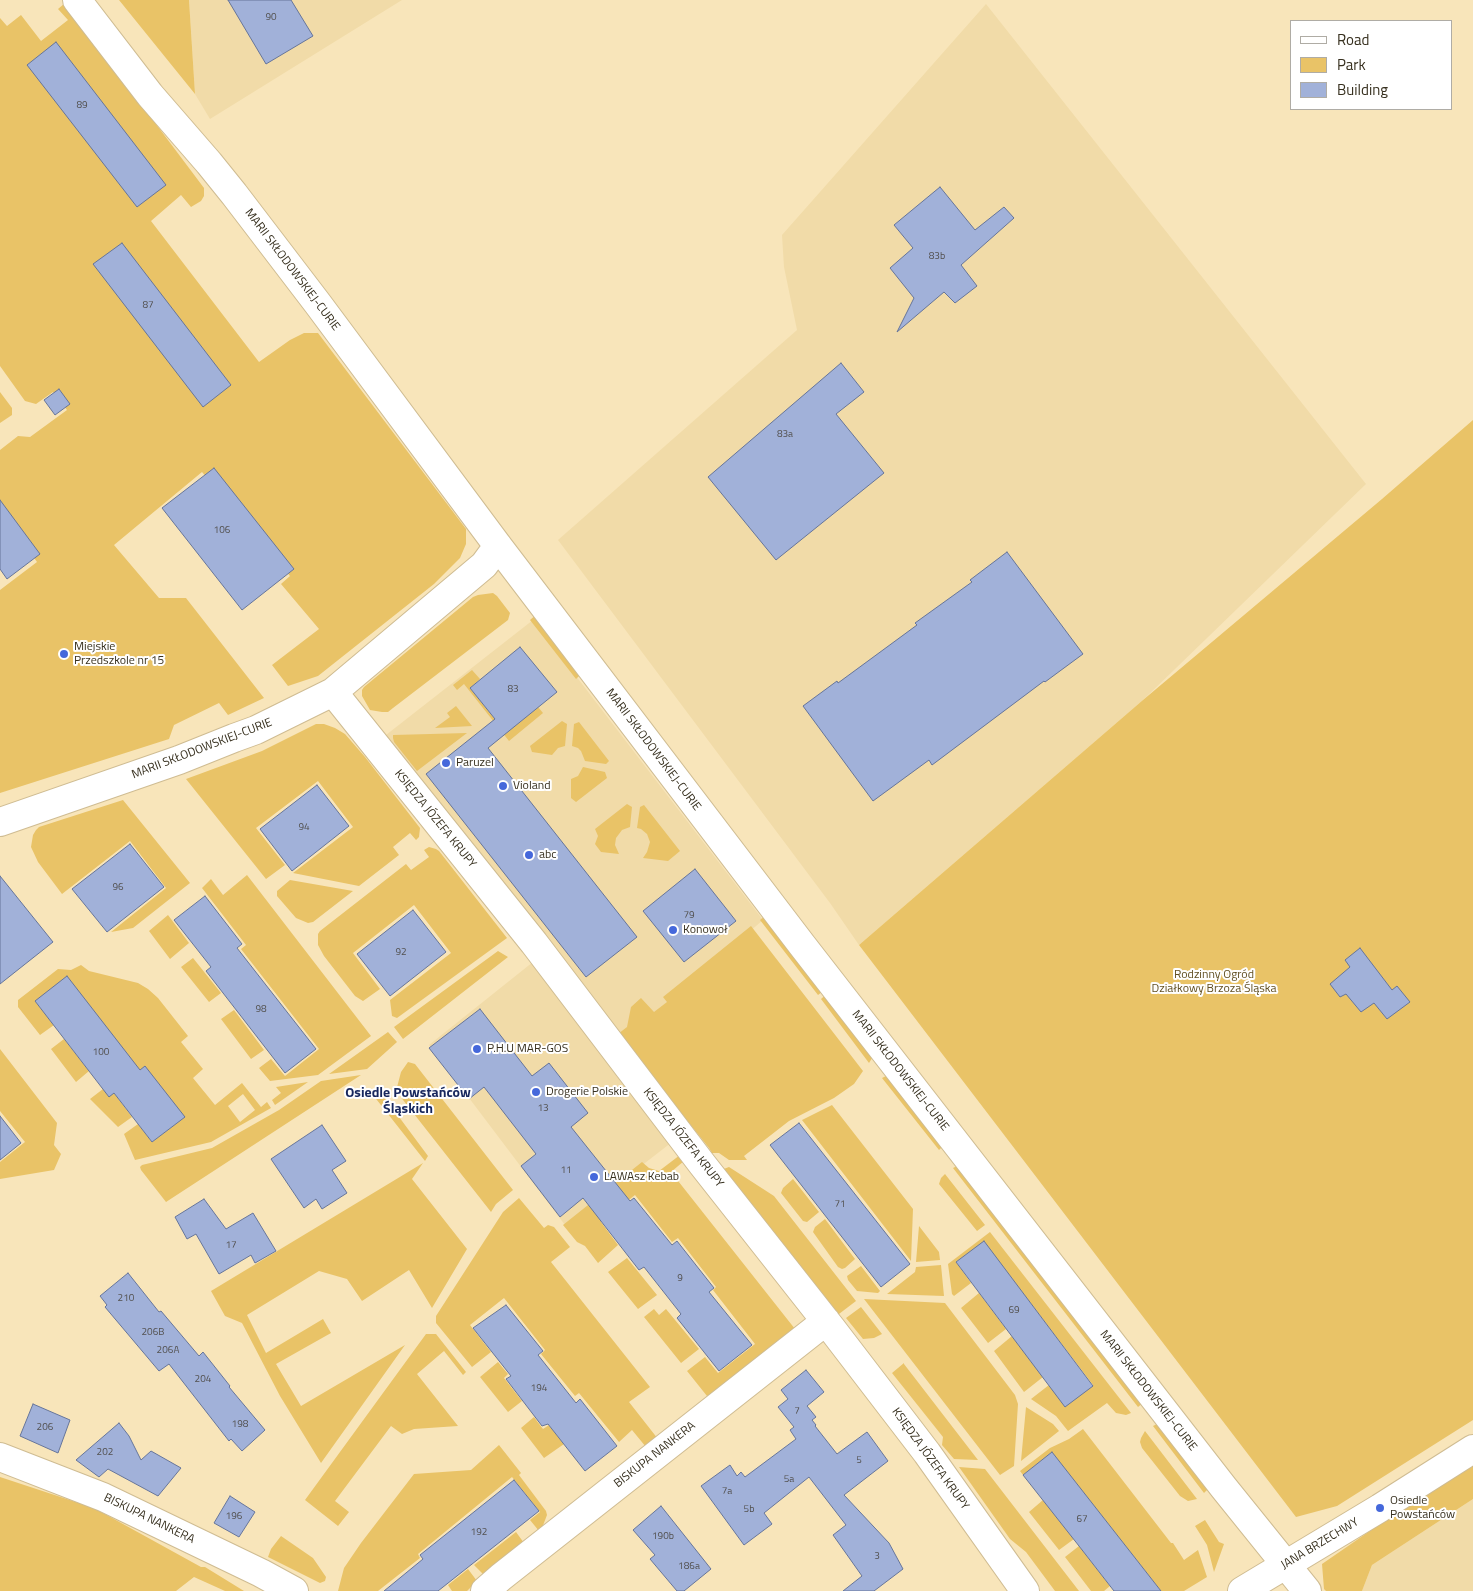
<!DOCTYPE html>
<meta charset="utf-8">
<style>
body{margin:0}
#map{position:relative;width:1473px;height:1591px;overflow:hidden;background:#f8e5ba;font-family:"Titillium Web",sans-serif}
canvas{display:block}
.legend{position:absolute;left:1290px;top:20px;width:162px;height:90px;box-sizing:border-box;background:#fff;border:1px solid #afaca5;margin:0;padding:6px 9px;list-style:none;font-size:15px;color:#37301f}
.legend li{display:flex;align-items:center;gap:10px;height:25px}
.legend b{width:25px;border:1px solid #afaca5}
</style>
<div id="map">
<canvas width="1473" height="1591"></canvas>
<ul class="legend">
<li><b style="height:6px;background:#fff"></b>Road</li>
<li><b style="height:14px;background:#e9c367"></b>Park</li>
<li><b style="height:14px;background:#a1b1d9"></b>Building</li>
</ul>
</div>
<script>
const ctx = document.querySelector('canvas').getContext('2d');
ctx.lineJoin = 'round';
function fill(path, color) {
  ctx.fillStyle = color;
  ctx.fill(path, 'evenodd');
}
function shape(rows) {
  const path = new Path2D();
  for (const r of rows) {
    path.moveTo(r[0], r[1]);
    for (let i = 2; i < r.length; i += 2) path.lineTo(r[i], r[i + 1]);
  }
  return path;
}
function trace(path, color, width, dash) {
  ctx.strokeStyle = color;
  ctx.lineWidth = width;
  ctx.lineCap = dash ? 'butt' : 'round';
  ctx.setLineDash(dash || []);
  ctx.stroke(path);
}
function drawText(font, color, halo, rows, align = 'center') {
  ctx.font = font + ' "Titillium Web",sans-serif';
  ctx.lineWidth = 4;
  ctx.setLineDash([]);
  ctx.textBaseline = 'middle';
  ctx.strokeStyle = halo;
  ctx.fillStyle = color;
  for (const [text, x, y, turn = 0] of rows) {
    ctx.save();
    ctx.translate(x, y);
    ctx.rotate((+turn || 0) * Math.PI / 180);
    ctx.textAlign = isNaN(turn) ? turn : align;
    if (halo) ctx.strokeText(text, 0, 0);
    ctx.fillText(text, 0, 0);
    ctx.restore();
  }
}
fill(shape([
 [189,0,402,0,210,119,195,94],
 [986,4,1366,484,1143,700,859,945,830,903,558,540,797,330,784,267,782,235],
 [533,620,763,920,626,1038,694,1125,565,1225,429,1045,553,946,386,735],
 [1473,1499,1473,1591,1362,1591,1372,1565]
]), '#f1dba8');
fill(shape([
 [119,0,189,0,195,94],
 [65,3,204,188,204,196,201,201,191,207,181,195,151,221,259,362,290,340,304,333,318,333,466,529,466,544,460,558,434,584,318,676,288,686,272,665,319,629,281,584,290,576,202,472,114,545,159,598,186,598,264,698,228,715,219,703,174,725,169,739,0,793,0,590,37,562,0,510,0,450,18,436,30,437,67,410,53,392,36,404,25,401,0,366,0,18,7,26,21,15,41,41,68,20,58,9],
 [0,392,12,408,12,415,0,423],
 [1473,420,1473,1420,1337,1506,1296,1517,859,945,1143,700,1382,499],
 [493,593,497,596,510,613,508,620,393,708,388,712,382,712,370,710,362,696,362,690,364,687,473,597,478,595],
 [538,613,582,673,576,679,530,620],
 [472,670,480,679,470,688,506,733,538,707,543,713,509,741,464,684,457,690,453,685],
 [456,706,472,726,435,728,450,717,447,713],
 [562,721,567,724,565,746,558,748,552,755,532,752,530,746],
 [579,722,609,761,606,764,585,761,581,751,578,748,572,746,574,724],
 [316,724,324,724,335,728,345,734,365,757,420,828,419,837,416,840,410,833,393,847,399,855,359,886,293,873,353,827,318,781,256,828,285,865,266,879,186,779,262,751],
 [467,733,417,771,394,742,393,738,393,735],
 [583,767,605,772,607,778,576,802,571,798,571,779,578,776],
 [123,800,190,883,133,928,111,932,166,888,130,841,62,894,38,862,31,847,33,835,36,830,39,827],
 [627,804,632,807,630,827,622,830,616,838,615,845,619,854,601,852,595,844,598,836,595,829],
 [644,805,680,851,668,861,643,858,647,852,650,842,647,834,641,829,637,828,640,807],
 [429,847,436,849,439,851,507,938,397,1018,392,1016,390,1000,451,953,414,905,353,953,380,989,363,1001,355,996,324,956,318,945,318,934,320,931,406,864,411,870,429,857,424,850],
 [247,875,371,1036,318,1075,270,1081,259,1068,271,1059,285,1076,319,1049,241,949,246,945,202,888,211,879,223,895],
 [290,880,353,891,313,922,308,923,296,918,277,896,277,891],
 [168,915,189,943,170,959,149,931],
 [765,916,827,988,818,995,760,920],
 [751,926,863,1071,854,1084,834,1098,789,1121,744,1156,747,1160,729,1160,719,1153,712,1153,709,1148,618,1034,627,1027,631,1007,641,998,654,1012,667,1002,663,997],
 [498,951,508,957,403,1039,394,1027],
 [193,958,221,993,209,1002,181,967],
 [81,965,89,971,138,983,148,989,158,998,188,1036,181,1042,203,1069,193,1078,215,1105,242,1083,261,1107,267,1102,271,1108,211,1142,135,1160,124,1134,138,1124,152,1142,184,1117,140,1070,35,1001,54,1025,40,1035,18,1007,18,1000,58,969,71,970],
 [243,1094,255,1110,240,1122,228,1106],
 [830,991,874,1055,869,1063,821,999],
 [234,1010,264,1050,251,1059,221,1019],
 [388,1032,397,1042,367,1069,329,1074],
 [64,1039,89,1071,76,1082,51,1049],
 [0,1049,57,1123,54,1145,61,1154,54,1170,0,1179,0,1162,25,1142,0,1111],
 [408,1062,415,1064,513,1190,496,1204,491,1212,396,1091,401,1072],
 [892,1073,942,1147,939,1150,882,1078],
 [361,1075,166,1202,141,1170,140,1167,142,1165,212,1148,279,1110,321,1081],
 [308,1082,275,1105,272,1100,281,1093,276,1087],
 [103,1089,114,1093,132,1117,118,1127,90,1099],
 [382,1094,428,1156,425,1161,373,1095],
 [832,1105,913,1209,911,1261,802,1120],
 [680,1155,684,1161,671,1172,795,1329,712,1395,707,1396,687,1371,705,1357,718,1373,755,1344,713,1290,716,1287,678,1238,672,1242,635,1195,601,1222,618,1245,598,1263,585,1246,577,1242,563,1225,642,1162,649,1168,659,1171],
 [423,1163,412,1179,467,1249,432,1308,409,1270,362,1301,347,1279,319,1271,247,1315,266,1353,323,1319,331,1333,276,1364,301,1406,405,1345,321,1463,280,1396,242,1323,225,1316,211,1291],
 [959,1165,1143,1403,1138,1407,953,1168],
 [729,1167,774,1196,856,1301,835,1317,721,1170],
 [945,1174,985,1225,977,1231,939,1184,941,1178],
 [793,1179,819,1212,807,1222,803,1221,781,1193,783,1188],
 [519,1198,544,1228,548,1225,554,1227,570,1247,551,1262,650,1387,629,1402,658,1439,646,1447,632,1430,619,1442,579,1393,575,1396,541,1354,545,1350,504,1298,470,1325,491,1352,472,1367,436,1323,436,1316,503,1212],
 [825,1219,855,1259,845,1268,842,1269,838,1267,813,1232,815,1227],
 [919,1226,939,1252,940,1260,916,1262],
 [990,1232,1131,1413,1126,1415,1116,1413,1107,1403,1068,1431,1056,1416,1031,1399,1049,1385,1093,1385,984,1242,956,1262,971,1283,954,1296,952,1294,948,1264],
 [627,1258,657,1295,638,1309,608,1272],
 [941,1265,944,1296,887,1294,915,1272,916,1267],
 [861,1266,880,1291,878,1293,857,1291,848,1280,847,1276],
 [979,1293,1006,1329,988,1343,961,1308],
 [864,1299,945,1303,1015,1395,1018,1404,1014,1466,1000,1475],
 [861,1307,882,1334,874,1338,863,1339,846,1318],
 [654,1309,659,1315,666,1309,699,1349,681,1363,644,1317],
 [426,1334,436,1334,466,1372,463,1375,444,1351,417,1374,458,1426,414,1429,402,1434,391,1426,335,1501,349,1512,338,1526,305,1500],
 [1012,1336,1043,1377,1024,1392,994,1351],
 [498,1362,508,1374,504,1378,522,1401,508,1412,480,1377],
 [904,1363,904,1364,978,1460,954,1459,942,1445,943,1437,892,1373],
 [1026,1407,1053,1424,1059,1431,1021,1461],
 [534,1417,543,1429,549,1425,564,1444,544,1458,521,1428],
 [1159,1423,1208,1489,1204,1493,1153,1426],
 [1083,1429,1171,1543,1173,1543,1184,1560,1198,1550,1207,1577,1184,1591,1161,1591,1052,1453,1023,1475,1020,1471,1050,1448,1069,1439],
 [1145,1431,1197,1499,1188,1501,1180,1496,1142,1448,1140,1442,1141,1438],
 [499,1445,521,1473,519,1475,546,1511,547,1515,542,1528,539,1531,530,1520,540,1512,512,1477,418,1554,420,1558,378,1591,338,1591,344,1568,361,1543,414,1474,471,1470],
 [1473,1465,1473,1499,1372,1565,1362,1591,1326,1591,1324,1589,1322,1564,1422,1495],
 [959,1467,985,1469,1079,1591,1055,1591,1026,1552,1010,1539],
 [0,1477,94,1508,201,1567,205,1567,244,1591,225,1591,194,1577,176,1591,0,1591],
 [1043,1500,1074,1539,1059,1550,1029,1512],
 [1205,1520,1219,1542,1224,1544,1214,1572,1207,1545,1195,1526],
 [516,1532,524,1543,484,1575,474,1565],
 [281,1536,313,1558,326,1577,325,1581,320,1583,268,1557,271,1549],
 [1079,1546,1110,1586,1104,1591,1091,1591,1065,1557],
 [468,1569,477,1581,467,1591,452,1591,448,1585]
]), '#e9c367');
const building = shape([
 [228,0,291,0,313,36,266,64,228,0],
 [56,42,166,185,137,207,27,65,56,42],
 [940,187,975,230,1004,207,1014,218,961,265,977,286,955,303,944,292,897,332,914,298,890,268,913,248,894,225,940,187],
 [122,243,231,385,203,407,93,264,122,243],
 [841,363,864,392,836,414,884,473,776,560,708,477,841,363],
 [59,389,70,404,55,415,44,400,59,389],
 [214,468,294,569,242,610,162,508,214,468],
 [0,500,40,554,7,579,0,569,0,500],
 [1007,552,1083,654,1045,682,1044,681,932,765,929,760,873,801,803,706,837,681,838,683,917,625,915,623,972,582,970,580,1007,552],
 [520,647,557,692,488,748,637,937,586,977,426,774,495,719,470,688,520,647],
 [317,785,349,826,292,871,260,829,317,785],
 [130,844,164,887,107,932,72,889,130,844],
 [695,869,736,921,684,962,643,911,695,869],
 [0,876,53,942,0,984,0,876],
 [205,896,242,944,237,948,316,1049,285,1073,206,971,211,967,174,920,205,896],
 [413,910,446,952,390,996,357,954,413,910],
 [1360,948,1392,990,1397,986,1410,1002,1387,1019,1374,1003,1361,1012,1346,994,1340,997,1330,984,1350,967,1345,960,1360,948],
 [67,976,140,1070,145,1066,185,1117,152,1142,114,1093,109,1097,35,1001,67,976],
 [480,1009,532,1076,549,1063,588,1113,571,1127,630,1201,634,1198,672,1245,677,1241,714,1288,709,1292,752,1345,719,1371,677,1318,681,1314,644,1267,639,1270,583,1198,560,1217,521,1166,536,1154,484,1087,469,1099,429,1048,480,1009],
 [0,1116,21,1143,0,1160,0,1116],
 [799,1123,910,1264,881,1287,770,1145,799,1123],
 [322,1125,346,1161,332,1170,347,1193,322,1209,316,1199,304,1208,271,1159,322,1125],
 [204,1199,226,1229,253,1213,276,1251,255,1263,251,1255,219,1274,196,1234,187,1239,175,1217,204,1199],
 [984,1241,1093,1386,1065,1407,956,1262,984,1241],
 [128,1273,159,1312,161,1311,199,1356,203,1352,230,1386,229,1387,265,1430,242,1451,231,1439,229,1441,169,1364,159,1371,105,1307,107,1305,100,1296,128,1273],
 [506,1305,543,1351,538,1355,576,1403,580,1399,617,1446,585,1471,548,1424,542,1426,506,1379,511,1376,473,1328,506,1305],
 [806,1370,824,1392,807,1406,816,1417,812,1420,816,1425,815,1426,837,1454,867,1432,888,1461,844,1495,889,1543,903,1569,874,1591,843,1591,862,1576,833,1535,846,1525,809,1477,764,1513,772,1524,744,1545,701,1486,730,1465,737,1476,741,1472,745,1477,796,1439,790,1430,794,1427,778,1407,788,1399,781,1390,806,1370],
 [33,1404,70,1420,58,1453,20,1436,33,1404],
 [119,1423,129,1436,141,1460,151,1451,181,1468,158,1496,108,1469,99,1477,76,1460,119,1423],
 [1052,1452,1161,1591,1114,1591,1079,1546,1023,1475,1052,1452],
 [514,1480,539,1511,438,1591,384,1591,423,1559,420,1555,514,1480],
 [230,1496,255,1512,239,1537,214,1523,230,1496],
 [661,1506,711,1569,684,1591,677,1591,650,1559,655,1555,633,1530,661,1506]
]);
fill(building, '#a1b1d9');
trace(building, '#66759a', 1);
const minor = shape([
 [77,0,150,95,209,163,234,194,318,304,498,546,802,945,1224,1488,1307,1591],
 [333,692,534,943,702,1164,832,1329,927,1453,1025,1591],
 [0,822,179,760,234,738,256,730,333,692,484,565,498,546],
 [0,1457,103,1497,261,1573,294,1591],
 [485,1591,501,1577,826,1321],
 [1242,1591,1380,1508,1473,1449]
]);
trace(minor, '#cfbc92', 30);
trace(minor, '#fff', 28);
for (const [x, y, r, color] of [
 [64,654,5,"#4568db"],
 [446,763,5,"#4568db"],
 [503,786,5,"#4568db"],
 [529,855,5,"#4568db"],
 [673,930,5,"#4568db"],
 [477,1049,5,"#4568db"],
 [536,1092,5,"#4568db"],
 [594,1177,5,"#4568db"],
 [1380,1508,5,"#4568db"]
]) {
  const dot = new Path2D();
  dot.arc(x, y, r, 0, 2 * Math.PI);
  ctx.fillStyle = color;
  ctx.fill(dot);
  trace(dot, '#fff', 2);
}
drawText('10px', '#52504e', null, [
 ["90",271,18],
 ["89",82,106],
 ["83b",937,257],
 ["87",148,306],
 ["83a",785,435],
 ["106",222,531],
 ["83",513,690],
 ["94",304,828],
 ["96",118,888],
 ["79",689,916],
 ["92",401,953],
 ["98",261,1010],
 ["100",101,1053],
 ["13",543,1109],
 ["11",566,1171],
 ["71",840,1205],
 ["17",231,1246],
 ["9",680,1279],
 ["210",126,1299],
 ["69",1014,1311],
 ["206B",153,1333],
 ["206A",168,1351],
 ["204",203,1380],
 ["194",539,1389],
 ["7",797,1412],
 ["198",240,1425],
 ["206",45,1428],
 ["202",105,1453],
 ["5",859,1461],
 ["5a",789,1480],
 ["7a",727,1492],
 ["5b",749,1510],
 ["196",234,1517],
 ["67",1082,1520],
 ["192",479,1533],
 ["190b",663,1537],
 ["3",877,1557],
 ["186a",689,1567]
]);
drawText('12px', '#37301f', '#fff', [
 ["MARII SKŁODOWSKIEJ-CURIE",292,270,53],
 ["MARII SKŁODOWSKIEJ-CURIE",202,749,-21],
 ["MARII SKŁODOWSKIEJ-CURIE",653,750,53],
 ["KSIĘDZA JÓZEFA KRUPY",435,819,51],
 ["MARII SKŁODOWSKIEJ-CURIE",900,1071,52],
 ["KSIĘDZA JÓZEFA KRUPY",683,1138,52],
 ["MARII SKŁODOWSKIEJ-CURIE",1148,1391,52],
 ["BISKUPA NANKERA",655,1455,-38],
 ["KSIĘDZA JÓZEFA KRUPY",930,1459,54],
 ["BISKUPA NANKERA",149,1519,26],
 ["JANA BRZECHWY",1320,1544,-31]
]);
drawText('12px', '#37301f', '#fff', [
 ["Miejskie",74,647],
 ["Przedszkole nr 15",74,661],
 ["Paruzel",456,763],
 ["Violand",513,786],
 ["abc",539,855],
 ["Konowoł",683,930],
 ["P.H.U MAR-GOS",487,1049],
 ["Drogerie Polskie",546,1092],
 ["LAWAsz Kebab",604,1177],
 ["Osiedle",1390,1501],
 ["Powstańców",1390,1515]
], 'left');
drawText('12px', '#625023', '#fff', [
 ["Rodzinny Ogród",1214,975],
 ["Działkowy Brzoza Śląska",1214,989]
]);
drawText('bold 14px', '#17275d', '#fff', [
 ["Osiedle Powstańców",408,1094],
 ["Śląskich",408,1110]
]);
</script>
